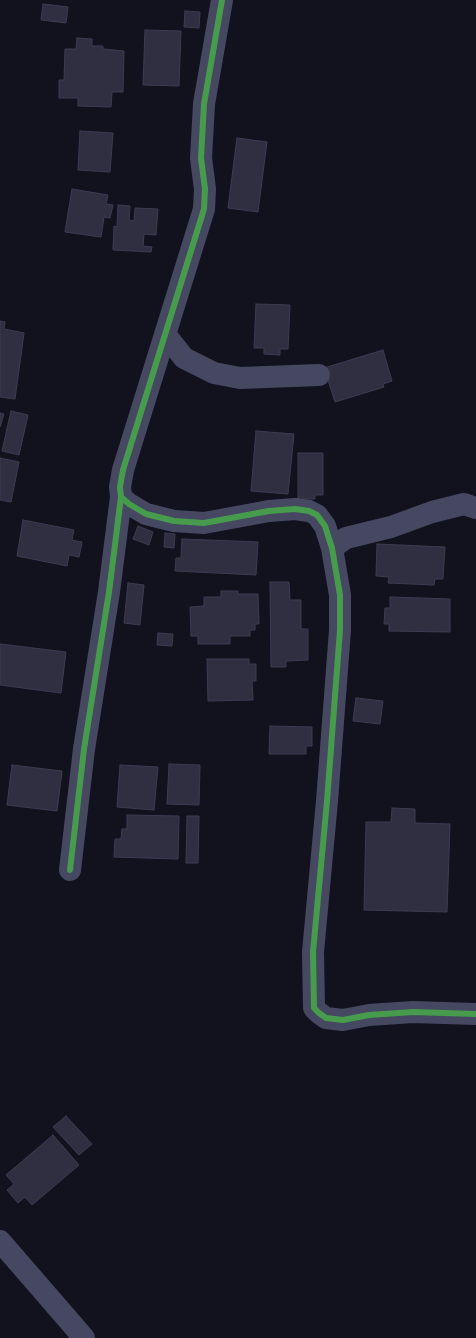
<!DOCTYPE html>
<style>
body{margin:0}
canvas{display:block;background:#12121e}
</style>
<canvas width="476" height="1338"></canvas>
<script>
const ctx = document.querySelector('canvas').getContext('2d');
ctx.lineJoin = 'round';
function fill(path, color) {
  ctx.fillStyle = color;
  ctx.fill(path, 'evenodd');
}
function shape(rows) {
  const path = new Path2D();
  for (const r of rows) {
    path.moveTo(r[0], r[1]);
    for (let i = 2; i < r.length; i += 2) path.lineTo(r[i], r[i + 1]);
  }
  return path;
}
function trace(path, color, width, dash) {
  ctx.strokeStyle = color;
  ctx.lineWidth = width;
  ctx.lineCap = dash ? 'butt' : 'round';
  ctx.setLineDash(dash || []);
  ctx.stroke(path);
}
const building = shape([
 [43,4,68,7,66,23,41,20,43,4],
 [185,11,200,12,199,28,184,27,185,11],
 [145,30,181,31,179,86,143,85,145,30],
 [77,38,92,39,92,46,103,46,103,49,124,51,123,92,112,92,111,107,78,106,78,98,59,98,59,80,64,80,65,49,76,49,77,38],
 [80,131,113,133,110,172,78,170,80,131],
 [237,138,267,142,258,212,228,208,237,138],
 [72,189,108,195,106,204,113,205,110,218,104,217,101,237,65,232,72,189],
 [118,205,130,206,129,220,134,221,135,208,158,209,156,235,144,234,143,246,152,247,151,252,113,250,114,226,117,227,118,205],
 [256,304,290,305,288,349,280,349,280,355,264,354,264,348,254,348,256,304],
 [0,321,5,322,4,329,24,333,15,399,0,397,0,321],
 [383,350,392,381,383,384,384,387,335,402,324,368,383,350],
 [11,411,28,415,19,455,2,451,11,411],
 [0,413,4,414,0,427,0,413],
 [256,431,294,434,288,494,251,491,256,431],
 [298,453,323,453,323,495,315,495,315,499,298,499,298,453],
 [0,458,19,462,11,502,0,500,0,458],
 [23,520,74,530,72,540,82,542,79,557,69,555,67,566,17,556,23,520],
 [138,526,153,532,149,545,133,539,138,526],
 [165,533,175,534,174,548,164,547,165,533],
 [182,539,258,542,256,575,175,571,176,558,181,558,182,539],
 [377,544,445,547,443,579,435,579,434,585,388,583,389,577,376,576,377,544],
 [270,582,289,582,290,600,301,600,301,629,308,629,308,660,286,661,286,667,271,667,270,582],
 [128,583,144,585,140,625,124,623,128,583],
 [221,591,238,591,238,594,258,594,259,624,255,624,255,630,250,630,250,636,230,636,230,644,198,644,198,636,191,636,190,607,204,606,204,597,221,597,221,591],
 [390,597,450,599,450,632,389,631,389,624,384,624,385,608,390,608,390,597],
 [158,633,173,634,172,646,157,645,158,633],
 [0,644,66,652,61,693,0,685,0,644],
 [207,659,249,659,249,664,256,664,256,681,252,681,253,700,208,701,207,659],
 [356,698,383,701,380,724,353,721,356,698],
 [270,726,312,727,312,746,306,746,306,754,269,754,270,726],
 [169,764,200,765,199,805,167,804,169,764],
 [12,765,62,771,57,811,7,805,12,765],
 [120,765,158,767,154,810,117,807,120,765],
 [392,808,415,809,415,823,450,824,447,912,364,910,366,822,391,822,392,808],
 [127,815,179,816,178,859,114,857,115,839,121,839,122,829,127,829,127,815],
 [187,816,199,816,198,863,186,863,187,816],
 [66,1116,92,1144,79,1155,53,1127,66,1116],
 [53,1135,79,1165,32,1205,25,1197,18,1203,7,1190,14,1184,6,1175,53,1135]
]);
fill(building, '#302f41');
trace(building, '#3b3c53', 1);
trace(shape([
 [165,334,184,358,214,373,240,378,319,375],
 [121,497,129,504,146,514,174,521,204,523,269,511,295,509,309,511,317,515,325,526,332,548,340,595,340,630,327,801,313,952,314,1008,319,1013,326,1018,343,1020,369,1015,413,1012,476,1014],
 [332,548,346,538,391,527,432,512,464,504,476,508],
 [70,870,84,749,109,592,121,497,120,487,123,470,204,209,205,189,201,158,204,104,222,0],
 [0,1241,84,1338]
]), '#454860', 22);
trace(shape([
 [121,497,129,504,146,514,174,521,204,523,269,511,295,509,309,511,317,515,325,526,332,548,340,595,340,630,327,801,313,952,314,1008,319,1013,326,1018,343,1020,369,1015,413,1012,476,1014],
 [70,870,84,749,109,592,121,497,120,487,123,470,204,209,205,189,201,158,204,104,222,0]
]), '#469c4c', 6);
</script>
